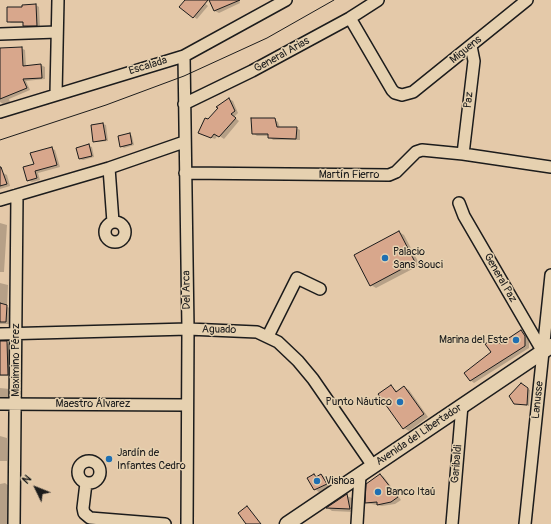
<!DOCTYPE html>
<meta charset="utf-8">
<style>
body{margin:0}
#map{position:relative;width:551px;height:524px;overflow:hidden;background:#e4c9a9;font-family:Pangolin,sans-serif}
canvas{display:block}
.north{position:absolute;left:16px;top:468px;width:40px;height:40px;-webkit-text-stroke:3px #e6d1b0;paint-order:stroke;rotate:313deg;font-size:11px;font-weight:700;line-height:16px;text-align:center;color:#1c1c1c}
.north::after{content:'';display:block;margin:auto;width:14px;height:18px;background:#1c1c1c;clip-path:polygon(50% 0,100% 100%,50% 72%,0 100%)}
</style>
<div id="map">
<canvas width="551" height="524"></canvas>
<div class="north">N</div>
</div>
<script>
const ctx = document.querySelector('canvas').getContext('2d');
ctx.lineJoin = 'round';
function fill(path, color) {
  ctx.fillStyle = color;
  ctx.fill(path, 'evenodd');
}
function shape(rows) {
  const path = new Path2D();
  for (const r of rows) {
    if (r.length === 3) {
      path.moveTo(r[0] + r[2], r[1]);
      path.arc(r[0], r[1], r[2], 0, 2 * Math.PI);
      continue;
    }
    path.moveTo(r[0], r[1]);
    for (let i = 2; i < r.length; i += 2) path.lineTo(r[i], r[i + 1]);
  }
  return path;
}
function trace(path, color, width, dash) {
  ctx.strokeStyle = color;
  ctx.lineWidth = width;
  ctx.lineCap = dash ? 'butt' : 'round';
  ctx.setLineDash(dash || []);
  ctx.stroke(path);
}
function drawText(font, color, halo, rows, align = 'center') {
  ctx.font = font + ' Pangolin,sans-serif';
  ctx.lineWidth = 3;
  ctx.setLineDash([]);
  ctx.textBaseline = 'middle';
  ctx.strokeStyle = halo;
  ctx.fillStyle = color;
  for (const [text, x, y, turn = 0] of rows) {
    ctx.save();
    ctx.translate(x, y);
    ctx.rotate((+turn || 0) * Math.PI / 180);
    ctx.textAlign = isNaN(turn) ? turn : align;
    if (halo) ctx.strokeText(text, 0, 0);
    ctx.fillText(text, 0, 0);
    ctx.restore();
  }
}
fill(shape([
 [186,0,201,0,208,6,197,19,194,17],
 [210,0,239,0,240,3,219,13,215,11],
 [36,5,39,7,40,27,27,27,24,26,24,23,11,23,8,21,23,8,23,6],
 [21,48,25,50,26,66,41,65,45,67,45,79,26,81,30,90,9,99,10,102,3,104,0,102,0,49],
 [229,99,233,101,238,113,234,117,239,121,224,139,218,135,215,139,203,135],
 [274,119,278,122,280,128,296,128,300,130,300,140,273,140,269,136,257,136,253,133],
 [103,124,106,125,108,141,97,142,94,141,92,125],
 [130,134,132,136,134,145,124,148,121,146],
 [89,146,92,147,94,157,83,160,80,159,77,149],
 [51,148,55,150,60,167,38,173,40,180,32,182,28,180,35,165],
 [3,173,7,175,10,186,0,189,0,174],
 [0,223,7,225,4,272,0,272],
 [399,232,404,235,420,265,376,288,371,285],
 [0,283,8,285,7,307,10,308,10,324,0,324],
 [521,331,529,339,529,348,474,383,470,380,493,352,495,339,502,344],
 [0,341,9,344,11,376,0,376],
 [521,385,530,390,529,406,514,403],
 [391,386,398,392,404,387,409,390,428,417,409,431,404,428],
 [0,388,10,389,10,398,0,400],
 [0,436,7,438,7,461,0,461],
 [314,475,317,477,321,475,326,478,332,487,320,493,315,489,309,479],
 [381,475,384,477,401,500,395,504,382,506,366,503],
 [5,483,9,486,10,524,0,524,0,484],
 [347,496,352,498,354,512,332,511,328,508]
]), '#0003');
const building = shape([
 [185,0,208,0,193,18,179,7,185,0],
 [209,0,240,0,214,11,209,0],
 [36,4,37,26,23,26,23,22,7,22,7,7,22,7,22,5,36,4],
 [22,47,23,66,41,64,42,78,23,79,27,88,0,99,0,48,22,47],
 [229,98,235,111,231,114,236,118,219,137,214,134,211,138,198,133,205,118,208,119,218,108,216,107,229,98],
 [251,118,275,118,277,127,297,127,296,139,268,138,268,134,252,134,251,118],
 [103,123,106,140,93,142,91,125,103,123],
 [130,133,132,144,120,147,118,136,130,133],
 [89,144,92,156,79,159,76,148,89,144],
 [52,147,57,165,35,171,37,178,27,181,23,167,34,164,30,153,52,147],
 [0,167,1,167,7,184,0,186,0,167],
 [399,231,415,262,370,286,354,255,399,231],
 [0,303,7,305,6,322,0,322,0,303],
 [521,330,525,336,525,346,470,381,464,373,491,352,485,344,495,338,500,344,521,330],
 [0,341,7,341,8,375,0,375,0,341],
 [521,383,528,388,527,405,514,404,509,396,521,383],
 [391,385,396,392,404,386,424,414,403,429,378,394,391,385],
 [314,474,316,477,321,474,327,484,314,490,307,478,314,474],
 [380,474,398,497,391,502,377,505,377,502,365,503,366,484,380,474],
 [347,494,350,509,326,508,347,494],
 [247,506,261,524,246,524,238,513,247,506]
]);
fill(building, '#d8a78c');
trace(building, '#1c1c1c', 1);
const minor = shape([
 [350,18,392,90,395,93,402,95,413,92,527,0],
 [0,34,57,32],
 [184,56,188,329,187,524],
 [56,94,58,0],
 [184,104,252,71,350,18,378,0],
 [0,112,184,56,286,0],
 [463,154,474,61,471,46],
 [109,168,113,222],
 [185,173,389,175,396,172,416,152,422,150,463,154,551,167],
 [0,200,109,168,184,142],
 [459,203,464,216,543,352],
 [115,232,10],
 [0,334,188,329,257,332,278,342,298,361,313,379,373,466],
 [268,336,297,278,320,289],
 [0,404,186,405],
 [89,472,11],
 [86,483,83,508,84,513,90,518,165,524],
 [14,524,17,195],
 [357,524,360,475],
 [452,524,462,405],
 [525,524,551,275]
]);
const major = shape([
 [287,524,551,346]
]);
trace(minor, '#1c1c1c', 14);
trace(major, '#1c1c1c', 17);
trace(minor, '#e6d1b0', 11);
trace(major, '#e6d1b0', 14);
trace(shape([
 [0,140,106,105,184,76,267,38,334,0]
]), '#1c1c1c', 1);
for (const [x, y, r, color] of [
 [385,258,4,"#1f6fb2"],
 [516,340,4,"#1f6fb2"],
 [400,402,4,"#1f6fb2"],
 [109,459,4,"#1f6fb2"],
 [317,481,4,"#1f6fb2"],
 [378,492,4,"#1f6fb2"]
]) {
  const dot = new Path2D();
  dot.arc(x, y, r, 0, 2 * Math.PI);
  ctx.fillStyle = color;
  ctx.fill(dot);
  trace(dot, '#e6d1b0', 1.5);
}
drawText('11px', '#1c1c1c', '#e6d1b0', [
 ["Miguens",466,50,-39],
 ["General Arias",282,55,-29],
 ["Escalada",148,66,-17],
 ["Paz",469,100,-84],
 ["Martín Fierro",349,175],
 ["General Paz",500,278,60],
 ["Del Arca",187,290,-91],
 ["Aguado",219,330,1],
 ["Maximino Pérez",16,360,-90],
 ["Lanusse",538,400,-84],
 ["Maestro Álvarez",93,404],
 ["Avenida del Libertador",419,435,-34],
 ["Garibaldi",457,464,-85]
]);
drawText('11px', '#1c1c1c', '#e6d1b0', [
 ["Palacio",393,252],
 ["Sans Souci",393,265],
 ["Marina del Este",508,340,"right"],
 ["Punto Náutico",392,402,"right"],
 ["Jardín de",117,453],
 ["Infantes Cedro",117,466],
 ["Vishoa",325,481],
 ["Banco Itaú",386,492]
], 'left');
</script>
